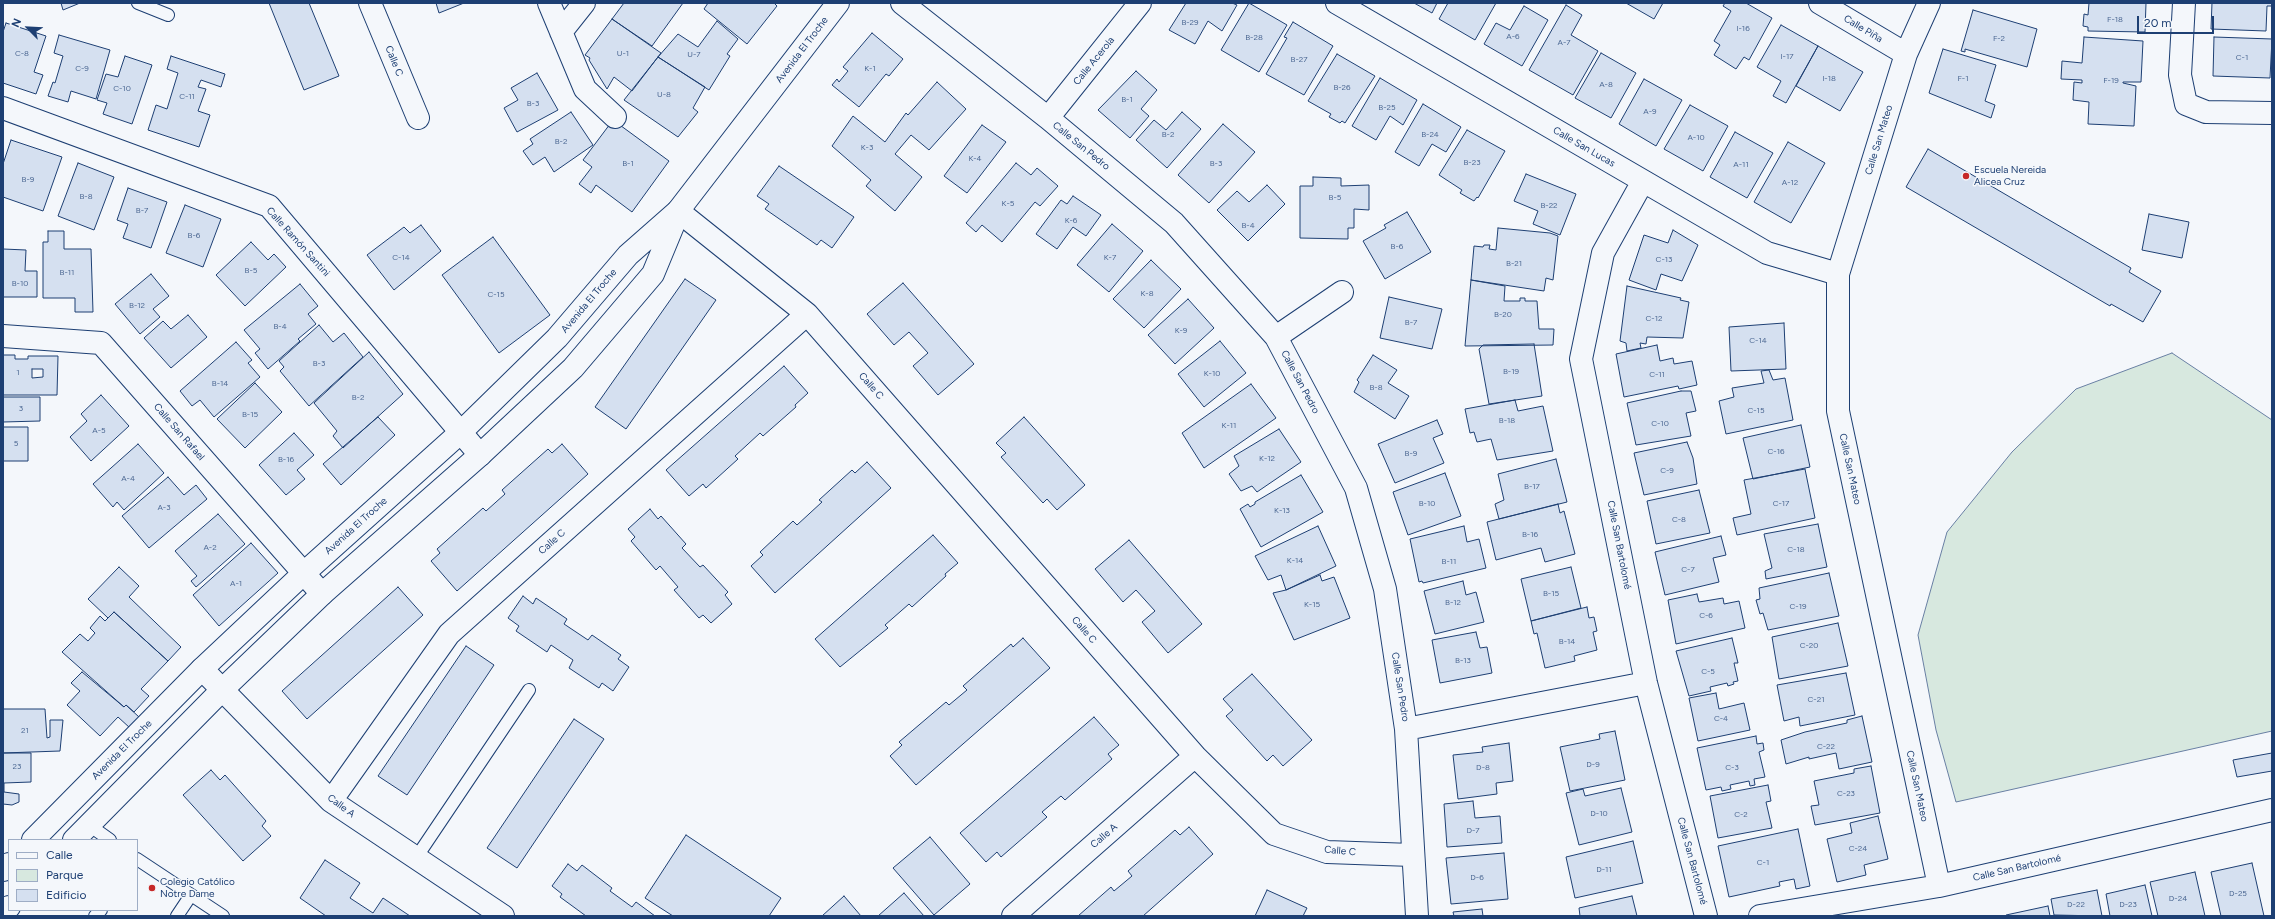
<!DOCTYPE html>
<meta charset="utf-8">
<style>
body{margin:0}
#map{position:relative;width:2275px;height:919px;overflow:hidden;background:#f4f7fb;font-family:Figtree,sans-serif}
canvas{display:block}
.frame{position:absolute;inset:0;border:4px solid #1d3f73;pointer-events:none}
.legend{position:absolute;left:8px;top:839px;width:130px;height:72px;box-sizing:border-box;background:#f4f7fb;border:1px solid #9eadc5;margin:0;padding:5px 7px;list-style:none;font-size:12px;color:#1d3f73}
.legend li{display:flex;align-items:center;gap:8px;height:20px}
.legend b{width:20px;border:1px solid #9eadc5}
.north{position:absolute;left:8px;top:8px;width:40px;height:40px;-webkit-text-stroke:3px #f4f7fb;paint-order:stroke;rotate:294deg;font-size:11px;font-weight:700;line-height:16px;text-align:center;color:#1d3f73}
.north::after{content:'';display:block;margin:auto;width:14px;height:18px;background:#1d3f73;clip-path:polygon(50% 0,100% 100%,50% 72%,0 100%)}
.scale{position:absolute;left:2137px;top:16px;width:77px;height:18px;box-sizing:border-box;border:2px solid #1d3f73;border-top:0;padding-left:5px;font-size:12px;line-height:14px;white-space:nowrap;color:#1d3f73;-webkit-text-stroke:3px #f4f7fb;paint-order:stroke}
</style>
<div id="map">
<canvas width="2275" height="919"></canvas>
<div class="frame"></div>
<ul class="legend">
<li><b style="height:5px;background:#f4f7fb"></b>Calle</li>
<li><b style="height:11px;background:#d7e8df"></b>Parque</li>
<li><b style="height:11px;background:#d5e0f0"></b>Edificio</li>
</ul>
<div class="north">N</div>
<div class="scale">20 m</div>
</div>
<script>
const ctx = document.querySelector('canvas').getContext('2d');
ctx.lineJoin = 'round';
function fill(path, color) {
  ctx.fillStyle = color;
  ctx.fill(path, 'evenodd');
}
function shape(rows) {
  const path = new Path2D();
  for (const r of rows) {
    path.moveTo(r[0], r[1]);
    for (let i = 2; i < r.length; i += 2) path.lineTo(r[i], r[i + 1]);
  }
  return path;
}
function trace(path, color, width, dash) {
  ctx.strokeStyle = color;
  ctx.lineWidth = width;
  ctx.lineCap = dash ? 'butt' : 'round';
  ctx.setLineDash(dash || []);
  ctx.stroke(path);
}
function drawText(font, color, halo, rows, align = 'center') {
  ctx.font = font + ' Figtree,sans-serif';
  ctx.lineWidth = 3;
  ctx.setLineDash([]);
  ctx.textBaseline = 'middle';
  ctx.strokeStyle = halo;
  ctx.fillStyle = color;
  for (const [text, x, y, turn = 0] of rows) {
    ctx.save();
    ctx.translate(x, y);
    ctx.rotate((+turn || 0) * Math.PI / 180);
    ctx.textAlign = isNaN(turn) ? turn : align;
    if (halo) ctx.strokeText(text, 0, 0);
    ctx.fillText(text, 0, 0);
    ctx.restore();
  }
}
const green = shape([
 [2172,353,2272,420,2272,731,1956,802,1936,730,1918,635,1947,532,2012,452,2076,389,2172,353]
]);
fill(green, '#d7e8df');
trace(green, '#687fa3', 1);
const building = shape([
 [61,3,80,3,63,10,61,3],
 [269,3,309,3,339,76,304,90,269,3],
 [436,3,464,3,439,13,436,3],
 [624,3,683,3,652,46,612,19,624,3],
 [708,3,774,3,777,6,747,44,704,9,708,3],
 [1186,3,1232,3,1237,5,1222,31,1208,21,1195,44,1169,30,1186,3],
 [1249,3,1287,25,1259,72,1221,50,1249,3],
 [1414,3,1437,3,1432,13,1414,3],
 [1448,3,1496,3,1475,40,1439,19,1448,3],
 [1626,3,1663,3,1654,19,1626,3],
 [1725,3,1746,3,1772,18,1749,60,1744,57,1736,69,1714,55,1720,45,1714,41,1731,11,1723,6,1725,3],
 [2089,3,2146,3,2145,32,2088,31,2088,27,2083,26,2084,14,2088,15,2089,3],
 [2212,3,2272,3,2272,6,2267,6,2266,31,2211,29,2212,3],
 [1566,5,1582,15,1571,35,1598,51,1573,95,1529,70,1566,5],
 [1524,6,1548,20,1522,66,1484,44,1496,23,1510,30,1524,6],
 [1973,10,2037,29,2027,67,1965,49,1965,52,1961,51,1973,10],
 [612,19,661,53,632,91,614,77,607,89,589,60,590,58,585,55,612,19],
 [717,21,738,39,727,54,730,56,709,90,658,57,678,34,698,47,717,21],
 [1293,22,1333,46,1304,95,1266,74,1287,38,1284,37,1293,22],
 [6,23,46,36,34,72,43,75,36,94,3,83,3,32,6,23],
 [1781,25,1818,46,1786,103,1773,96,1781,81,1757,67,1781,25],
 [872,33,903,59,889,76,886,74,859,107,832,85,837,79,839,82,848,71,843,67,872,33],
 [59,35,110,50,96,99,71,91,68,102,48,96,53,82,55,83,63,56,54,53,59,35],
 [2084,37,2143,41,2141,82,2123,82,2123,83,2136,86,2134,126,2088,124,2089,102,2073,100,2074,82,2082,83,2082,80,2061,79,2062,61,2082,63,2084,37],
 [2214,37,2272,39,2270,78,2213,76,2214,37],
 [1818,46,1863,72,1840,111,1796,86,1818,46],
 [1943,49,1996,65,1985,101,1995,105,1991,118,1929,93,1943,49],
 [1601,53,1636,73,1611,118,1575,98,1601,53],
 [1337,54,1375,76,1345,123,1342,121,1340,123,1329,117,1331,114,1308,101,1337,54],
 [125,56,152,65,132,124,103,114,107,103,97,100,106,74,118,77,125,56],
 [171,56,225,74,221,87,201,80,198,87,206,89,198,111,210,115,199,147,148,130,156,105,167,109,178,73,167,69,171,56],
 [658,57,705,87,693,108,698,112,678,137,624,100,658,57],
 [1136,71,1157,90,1141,109,1149,116,1130,138,1098,110,1136,71],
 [537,73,558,110,517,132,504,108,518,100,511,88,537,73],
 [1380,78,1417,100,1403,125,1390,116,1376,140,1352,126,1380,78],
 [1644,79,1682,100,1656,146,1619,124,1644,79],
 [937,82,966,109,929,150,911,135,895,154,922,177,895,211,866,186,871,180,832,146,853,116,885,142,906,113,908,115,937,82],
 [1423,104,1461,127,1446,152,1432,144,1419,166,1395,152,1423,104],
 [1690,105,1728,126,1703,171,1664,149,1690,105],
 [571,112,593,145,554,172,545,157,533,165,523,151,533,144,530,139,571,112],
 [1182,112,1201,129,1167,168,1136,140,1154,120,1166,130,1182,112],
 [613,120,669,161,632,212,596,185,591,193,579,184,592,167,583,160,613,120],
 [1223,124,1255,152,1209,203,1178,175,1223,124],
 [982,125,1006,142,967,193,944,176,982,125],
 [1467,130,1505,151,1478,198,1477,197,1474,201,1460,193,1462,190,1439,175,1467,130],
 [1735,132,1773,153,1747,198,1710,177,1735,132],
 [11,140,62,157,43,211,3,197,3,164,11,140],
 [1788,142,1825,163,1791,223,1754,202,1788,142],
 [1928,149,2131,268,2129,272,2161,291,2143,322,2111,304,2110,306,1906,187,1928,149],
 [78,163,114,177,94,230,58,216,78,163],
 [1016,163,1031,175,1037,168,1058,186,1040,206,1035,202,1002,242,982,225,976,232,966,223,1016,163],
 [779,166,854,217,832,248,821,240,817,245,765,209,769,204,757,196,779,166],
 [1526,174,1576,194,1560,235,1533,224,1538,211,1514,201,1526,174],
 [1313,177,1341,178,1341,186,1369,185,1369,210,1354,209,1354,228,1348,228,1348,239,1300,238,1300,186,1313,186,1313,177],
 [1267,185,1285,204,1248,241,1217,210,1237,191,1249,202,1267,185],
 [128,188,167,202,151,248,123,238,128,224,117,220,128,188],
 [1073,196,1101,215,1086,236,1073,227,1057,249,1036,234,1061,200,1067,204,1073,196],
 [185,205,221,219,203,267,166,253,185,205],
 [1407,212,1431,252,1385,279,1363,241,1386,228,1384,225,1407,212],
 [2149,214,2189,222,2182,258,2142,250,2149,214],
 [1112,224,1143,251,1109,292,1077,265,1112,224],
 [421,225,441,251,394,290,367,255,404,227,410,233,421,225],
 [1498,228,1550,233,1558,236,1553,280,1546,278,1544,291,1471,280,1474,246,1483,247,1484,245,1490,245,1489,249,1496,250,1498,228],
 [1673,230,1698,245,1682,281,1661,274,1656,290,1629,280,1644,235,1668,243,1673,230],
 [48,231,64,231,64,249,91,249,93,312,75,312,75,298,43,298,43,242,48,242,48,231],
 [493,237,550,315,499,353,442,275,493,237],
 [251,242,268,260,274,254,286,267,245,306,216,275,251,242],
 [3,249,26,250,25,271,37,271,37,297,3,297,3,249],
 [1151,260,1181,289,1144,328,1113,299,1151,260],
 [151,274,169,296,153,309,160,317,140,334,115,304,151,274],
 [685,279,716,300,626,429,595,407,685,279],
 [1471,280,1505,286,1504,301,1520,301,1520,298,1525,298,1525,301,1537,301,1539,329,1554,329,1553,345,1465,346,1471,280],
 [903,283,974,364,938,395,913,366,928,353,909,332,894,345,867,314,903,283],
 [300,284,318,306,308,314,316,324,298,339,300,341,268,369,255,353,260,349,244,330,300,284],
 [1627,286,1681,298,1680,300,1689,302,1683,338,1647,337,1646,344,1640,343,1641,348,1627,351,1626,343,1620,341,1627,286],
 [1389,297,1442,309,1432,349,1380,338,1389,297],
 [1188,299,1214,328,1175,364,1148,335,1188,299],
 [188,315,207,337,171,368,144,338,163,321,171,329,188,315],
 [1784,323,1786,369,1731,371,1729,327,1784,323],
 [319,325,333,342,344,333,363,357,309,406,280,371,284,367,279,361,319,325],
 [1220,341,1246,373,1204,407,1178,374,1220,341],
 [236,342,252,360,248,363,260,377,214,417,200,400,192,406,180,391,236,342],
 [1534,344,1542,396,1489,404,1479,349,1483,345,1534,344],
 [1657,345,1660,361,1673,358,1674,364,1692,361,1697,385,1679,389,1678,386,1624,397,1616,354,1657,345],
 [369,352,403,394,343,448,333,436,337,431,314,403,369,352],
 [3,355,15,355,15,359,28,359,28,356,58,356,57,395,3,395,3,355],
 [32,369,43,369,43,377,32,378,32,369],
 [1373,355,1397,370,1388,383,1409,396,1395,419,1354,392,1359,382,1357,380,1373,355],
 [784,366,808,393,795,405,796,407,763,436,760,433,735,456,738,459,706,488,703,484,689,496,666,470,784,366],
 [1769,370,1773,380,1785,378,1793,420,1726,434,1719,401,1734,397,1732,388,1764,383,1761,371,1769,370],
 [255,383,282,412,245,448,217,419,255,383],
 [1251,384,1276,418,1204,468,1182,433,1251,384],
 [1681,391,1691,391,1696,411,1686,413,1691,436,1636,445,1627,403,1681,391],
 [101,395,129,426,91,461,70,437,87,421,81,414,101,395],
 [3,397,40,397,40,421,3,422,3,397],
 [1515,400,1518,411,1543,406,1553,451,1497,460,1491,439,1477,442,1474,432,1470,433,1465,409,1515,400],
 [378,417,395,435,341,485,323,464,378,417],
 [1024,417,1085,485,1057,510,1047,499,1043,503,1001,457,1006,453,996,443,1024,417],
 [1437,420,1443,434,1433,438,1444,463,1395,483,1378,444,1437,420],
 [1801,425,1810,467,1753,479,1743,438,1801,425],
 [3,427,28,427,28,461,3,461,3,427],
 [1279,429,1301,462,1257,492,1252,486,1241,491,1229,474,1239,466,1234,456,1279,429],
 [294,433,314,455,297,470,305,479,286,495,259,465,294,433],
 [1687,442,1693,458,1697,484,1644,495,1634,453,1687,442],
 [138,444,164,473,124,510,117,502,113,507,93,484,138,444],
 [562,444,588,474,457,591,431,561,440,553,437,549,483,508,486,511,505,494,502,490,548,449,552,453,562,444],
 [1556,459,1567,502,1499,519,1495,504,1504,500,1498,474,1556,459],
 [867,462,891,488,775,593,751,566,763,555,760,552,793,521,797,525,822,502,819,500,852,470,855,473,867,462],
 [1805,469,1815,518,1737,535,1733,518,1751,514,1744,480,1805,469],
 [1445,473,1461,516,1408,535,1393,492,1445,473],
 [1301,475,1323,512,1261,547,1240,509,1248,504,1250,507,1255,504,1255,502,1301,475],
 [168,477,184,495,196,485,207,499,149,548,122,516,168,477],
 [1699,490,1710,533,1656,544,1647,501,1699,490],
 [1558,504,1560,513,1564,511,1575,554,1545,562,1541,548,1496,560,1487,522,1558,504],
 [650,509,658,519,661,516,686,544,682,548,700,567,703,565,728,592,725,595,732,604,711,623,703,615,699,618,674,590,678,587,660,566,656,570,631,541,635,537,628,529,650,509],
 [218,514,245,544,196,587,191,581,197,576,175,551,218,514],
 [1818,524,1827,567,1766,579,1765,571,1772,568,1764,534,1818,524],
 [1318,526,1336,566,1286,590,1281,575,1268,580,1255,556,1318,526],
 [1464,526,1467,542,1479,539,1486,568,1423,583,1422,581,1419,582,1410,539,1464,526],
 [933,535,958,563,945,574,946,576,912,607,909,604,885,625,888,628,840,667,815,639,933,535],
 [1721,536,1726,555,1713,558,1719,582,1665,595,1655,552,1721,536],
 [1129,540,1202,624,1168,653,1142,622,1155,611,1136,590,1123,602,1095,569,1129,540],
 [251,543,278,573,219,626,193,595,251,543],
 [119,567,139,586,129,597,181,647,168,661,114,612,108,618,88,599,119,567],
 [1571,567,1581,608,1531,621,1521,579,1571,567],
 [1829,573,1839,616,1768,630,1763,613,1760,614,1756,600,1760,599,1759,588,1829,573],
 [1320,575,1322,581,1334,577,1350,618,1294,640,1273,593,1286,590,1320,575],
 [1463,581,1466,595,1476,592,1484,622,1435,634,1424,591,1463,581],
 [398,587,423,615,307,719,282,691,398,587],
 [1697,594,1699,602,1723,598,1724,604,1739,601,1745,628,1676,644,1668,600,1697,594],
 [523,596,533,604,536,598,567,619,564,624,588,640,592,635,621,655,618,659,629,667,613,691,602,683,599,688,569,668,573,660,551,645,547,652,516,631,519,626,508,618,523,596],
 [1587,607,1589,618,1594,617,1597,631,1593,632,1597,650,1574,656,1575,661,1545,668,1537,633,1534,634,1531,621,1587,607],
 [114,612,168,661,141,689,149,696,134,712,126,705,124,707,62,652,80,634,88,641,95,633,90,628,100,616,105,621,114,612],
 [1838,623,1848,666,1779,679,1772,637,1838,623],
 [1476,632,1480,648,1487,647,1492,673,1440,683,1432,640,1476,632],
 [1023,638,1050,668,916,785,890,756,902,745,899,742,946,702,949,705,967,690,963,686,1011,644,1013,647,1023,638],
 [1732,638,1738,663,1734,663,1738,681,1733,682,1734,684,1728,686,1727,683,1710,687,1711,691,1689,696,1676,651,1732,638],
 [466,646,494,665,407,795,378,776,466,646],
 [82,672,124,707,126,705,139,717,130,728,118,717,100,736,67,705,80,691,71,683,82,672],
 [1846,673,1855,715,1800,726,1799,717,1784,721,1777,685,1846,673],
 [1252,674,1312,740,1283,766,1273,755,1267,761,1226,716,1233,710,1223,699,1252,674],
 [1716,693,1719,709,1744,703,1750,730,1698,741,1689,698,1716,693],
 [3,709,45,709,47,738,50,737,50,720,63,720,60,751,3,753,3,709],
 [1862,716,1872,762,1839,769,1836,753,1809,759,1809,757,1786,764,1781,740,1805,732,1847,723,1847,720,1862,716],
 [1094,717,1119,745,1108,754,1112,759,1065,800,1061,796,1042,812,1047,817,1001,857,997,852,986,862,960,833,1094,717],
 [574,719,604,739,517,868,487,848,574,719],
 [1615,731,1625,780,1570,791,1560,747,1600,739,1599,734,1615,731],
 [1756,736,1757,744,1763,743,1764,750,1759,752,1765,777,1754,779,1755,785,1750,786,1749,781,1730,785,1731,789,1722,791,1721,787,1706,790,1697,748,1756,736],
 [1509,743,1513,781,1496,783,1497,794,1458,799,1453,755,1483,752,1482,747,1509,743],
 [3,753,31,753,31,782,4,783,4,792,19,794,19,802,12,805,3,804,3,753],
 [2272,753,2272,771,2237,777,2233,760,2272,753],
 [1871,766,1880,813,1815,825,1811,806,1819,805,1814,781,1854,773,1854,769,1871,766],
 [211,770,220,780,225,775,266,821,262,826,271,836,243,861,183,795,211,770],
 [1768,785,1771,801,1766,802,1772,828,1718,838,1710,796,1768,785],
 [1621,788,1632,832,1579,845,1566,793,1583,789,1585,796,1621,788],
 [1473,801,1475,818,1500,816,1502,843,1447,847,1444,804,1473,801],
 [1878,816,1888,859,1864,865,1866,875,1837,882,1827,839,1852,833,1850,823,1878,816],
 [1189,827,1213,854,1143,916,1078,916,1111,887,1114,891,1132,876,1128,871,1175,830,1180,835,1189,827],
 [1798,829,1810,886,1796,889,1794,879,1779,882,1780,886,1729,897,1718,846,1798,829],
 [686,835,781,898,769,916,673,916,645,898,686,835],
 [930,837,970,884,934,915,893,868,930,837],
 [1633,841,1643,883,1575,898,1566,857,1633,841],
 [1504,853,1508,899,1451,904,1446,858,1504,853],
 [325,860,360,883,350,898,373,913,383,898,410,916,326,916,300,898,325,860],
 [2252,863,2264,916,2221,916,2211,872,2252,863],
 [568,864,577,871,582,865,612,888,610,891,632,907,636,902,655,916,586,916,560,897,562,894,552,886,568,864],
 [2195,872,2205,916,2158,916,2150,882,2195,872],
 [2145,885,2152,916,2110,916,2106,894,2145,885],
 [1267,890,1307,908,1303,916,1255,916,1267,890],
 [2097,890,2102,916,2054,915,2051,899,2097,890],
 [904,893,924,916,878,916,904,893],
 [844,896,861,916,822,916,844,896],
 [1632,896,1637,916,1580,916,1579,908,1632,896],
 [2048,906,2050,916,2006,916,2006,915,2048,906],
 [1482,909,1483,916,1454,916,1453,912,1482,909]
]);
fill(building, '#d5e0f0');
trace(building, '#1d3f73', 1);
const lane = shape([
 [138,3,168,15],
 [89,825,110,840],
 [416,858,529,690],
 [137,859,223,916],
 [95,916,101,910],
 [177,916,191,895]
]);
const street = shape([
 [370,3,418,118],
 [549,3,585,89,615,117],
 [902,3,1048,118,1174,223,1276,337,1356,488,1385,589,1406,729,1417,916],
 [1337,3,1767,253,1838,274],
 [1820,3,1906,54],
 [1929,3,1906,54,1838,274,1838,411,1939,886],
 [2184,3,2180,75,2186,104,2206,112,2272,113],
 [561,32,584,3],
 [3,108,269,206,480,455],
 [1048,118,1140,3],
 [1643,181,1603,253,1581,359,1646,683,1706,916],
 [678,211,807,314,1195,756,1274,834,1327,852,1412,855],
 [3,336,101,343,322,594],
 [1276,337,1342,292],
 [202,669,331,801,503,916],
 [1406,729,1646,683],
 [331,801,449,634,807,314],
 [1013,916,1195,756],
 [1760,916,1939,886,2272,810]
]);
const secondary = shape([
 [33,840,202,669,304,573,461,432,557,338,628,255,678,211,838,3],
 [74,840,223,689,322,594,480,455,573,368,653,274,677,216],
 [3,870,9,864],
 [3,913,9,907]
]);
trace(lane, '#1d3f73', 14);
trace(street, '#1d3f73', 24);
trace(secondary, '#1d3f73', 24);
trace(lane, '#f4f7fb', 12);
trace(street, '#f4f7fb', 22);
trace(secondary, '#f4f7fb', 22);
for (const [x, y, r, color] of [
 [1966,176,4,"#c62828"],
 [152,888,4,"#c62828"]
]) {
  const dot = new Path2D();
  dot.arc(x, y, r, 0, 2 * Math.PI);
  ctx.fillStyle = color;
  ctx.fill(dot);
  trace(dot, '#f4f7fb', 1.5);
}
drawText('8px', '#4b6792', null, [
 ["F-18",2115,20],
 ["B-29",1190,23],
 ["I-16",1743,29],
 ["A-6",1513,37],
 ["B-28",1254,38],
 ["F-2",1999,39],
 ["A-7",1564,43],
 ["C-8",22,54],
 ["U-1",623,54],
 ["U-7",694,55],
 ["I-17",1787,57],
 ["C-1",2242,58],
 ["B-27",1299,60],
 ["C-9",82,69],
 ["K-1",870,69],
 ["I-18",1829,79],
 ["F-1",1963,79],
 ["F-19",2111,81],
 ["A-8",1606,85],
 ["B-26",1342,88],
 ["C-10",122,89],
 ["U-8",664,95],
 ["C-11",187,97],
 ["B-1",1127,100],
 ["B-3",533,104],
 ["B-25",1387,108],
 ["A-9",1650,112],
 ["B-2",1168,135],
 ["B-24",1430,135],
 ["A-10",1696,138],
 ["B-2",561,142],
 ["K-3",867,148],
 ["K-4",975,159],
 ["B-23",1472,163],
 ["B-1",628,164],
 ["B-3",1216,164],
 ["A-11",1741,165],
 ["B-9",28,180],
 ["A-12",1790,183],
 ["B-8",86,197],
 ["B-5",1335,198],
 ["K-5",1008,204],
 ["B-22",1549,206],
 ["B-7",142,211],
 ["K-6",1071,221],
 ["B-4",1248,226],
 ["B-6",194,236],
 ["B-6",1397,247],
 ["C-14",401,258],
 ["K-7",1110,258],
 ["C-13",1664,260],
 ["B-21",1514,264],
 ["B-5",251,271],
 ["B-11",67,273],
 ["B-10",20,284],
 ["K-8",1147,294],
 ["C-15",496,295],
 ["B-12",137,306],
 ["B-20",1503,315],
 ["C-12",1654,319],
 ["B-7",1411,323],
 ["B-4",280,327],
 ["K-9",1181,331],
 ["C-14",1758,341],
 ["B-3",319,364],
 ["B-19",1511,372],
 ["1",18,373],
 ["K-10",1212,374],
 ["C-11",1657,375],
 ["B-14",220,384],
 ["B-8",1376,388],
 ["B-2",358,398],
 ["3",21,409],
 ["C-15",1756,411],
 ["B-15",250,415],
 ["B-18",1507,421],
 ["C-10",1660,424],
 ["K-11",1229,426],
 ["A-5",99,431],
 ["5",16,444],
 ["C-16",1776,452],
 ["B-9",1411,454],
 ["K-12",1267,459],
 ["B-16",286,460],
 ["C-9",1667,471],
 ["A-4",128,479],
 ["B-17",1532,487],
 ["B-10",1427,504],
 ["C-17",1781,504],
 ["A-3",164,508],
 ["K-13",1282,511],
 ["C-8",1679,520],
 ["B-16",1530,535],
 ["A-2",210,548],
 ["C-18",1796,550],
 ["K-14",1295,561],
 ["B-11",1449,562],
 ["C-7",1688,570],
 ["A-1",236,584],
 ["B-15",1551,594],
 ["B-12",1453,603],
 ["K-15",1312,605],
 ["C-19",1798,607],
 ["C-6",1706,616],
 ["B-14",1567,642],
 ["C-20",1809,646],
 ["B-13",1463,661],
 ["C-5",1708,672],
 ["C-21",1816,700],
 ["C-4",1721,719],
 ["21",25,731],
 ["C-22",1826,747],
 ["D-9",1593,765],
 ["23",17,767],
 ["D-8",1483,768],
 ["C-3",1732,768],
 ["C-23",1846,794],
 ["D-10",1599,814],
 ["C-2",1741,815],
 ["D-7",1473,831],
 ["C-24",1858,849],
 ["C-1",1763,863],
 ["D-11",1604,870],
 ["D-6",1477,878],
 ["D-25",2238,894],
 ["D-24",2178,899],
 ["D-22",2076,905],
 ["D-23",2128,905]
]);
drawText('10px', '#1d3f73', '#f4f7fb', [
 ["Calle Piña",1863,29,31],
 ["Avenida El Troche",802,50,-53],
 ["Calle C",394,61,68],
 ["Calle Acerola",1094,61,-51],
 ["Calle San Mateo",1879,140,-73],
 ["Calle San Pedro",1081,146,39],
 ["Calle San Lucas",1584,147,30],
 ["Calle Ramón Santini",298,242,48],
 ["Avenida El Troche",589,301,-50],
 ["Calle San Pedro",1300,382,62],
 ["Calle C",871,386,49],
 ["Calle San Rafael",179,432,49],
 ["Calle San Mateo",1850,469,78],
 ["Avenida El Troche",356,526,-42],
 ["Calle C",552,542,-42],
 ["Calle San Bartolomé",1619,545,79],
 ["Calle C",1084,630,49],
 ["Calle San Pedro",1400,687,81],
 ["Avenida El Troche",122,750,-45],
 ["Calle San Mateo",1917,786,78],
 ["Calle A",341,806,37],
 ["Calle A",1104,836,-41],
 ["Calle C",1340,851,5],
 ["Calle San Bartolomé",1692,861,75],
 ["Calle San Bartolomé",2017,868,-13]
]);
drawText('10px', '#1d3f73', '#f4f7fb', [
 ["Escuela Nereida",1974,170],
 ["Alicea Cruz",1974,182],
 ["Colegio Católico",160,882],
 ["Notre Dame",160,894]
], 'left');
</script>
